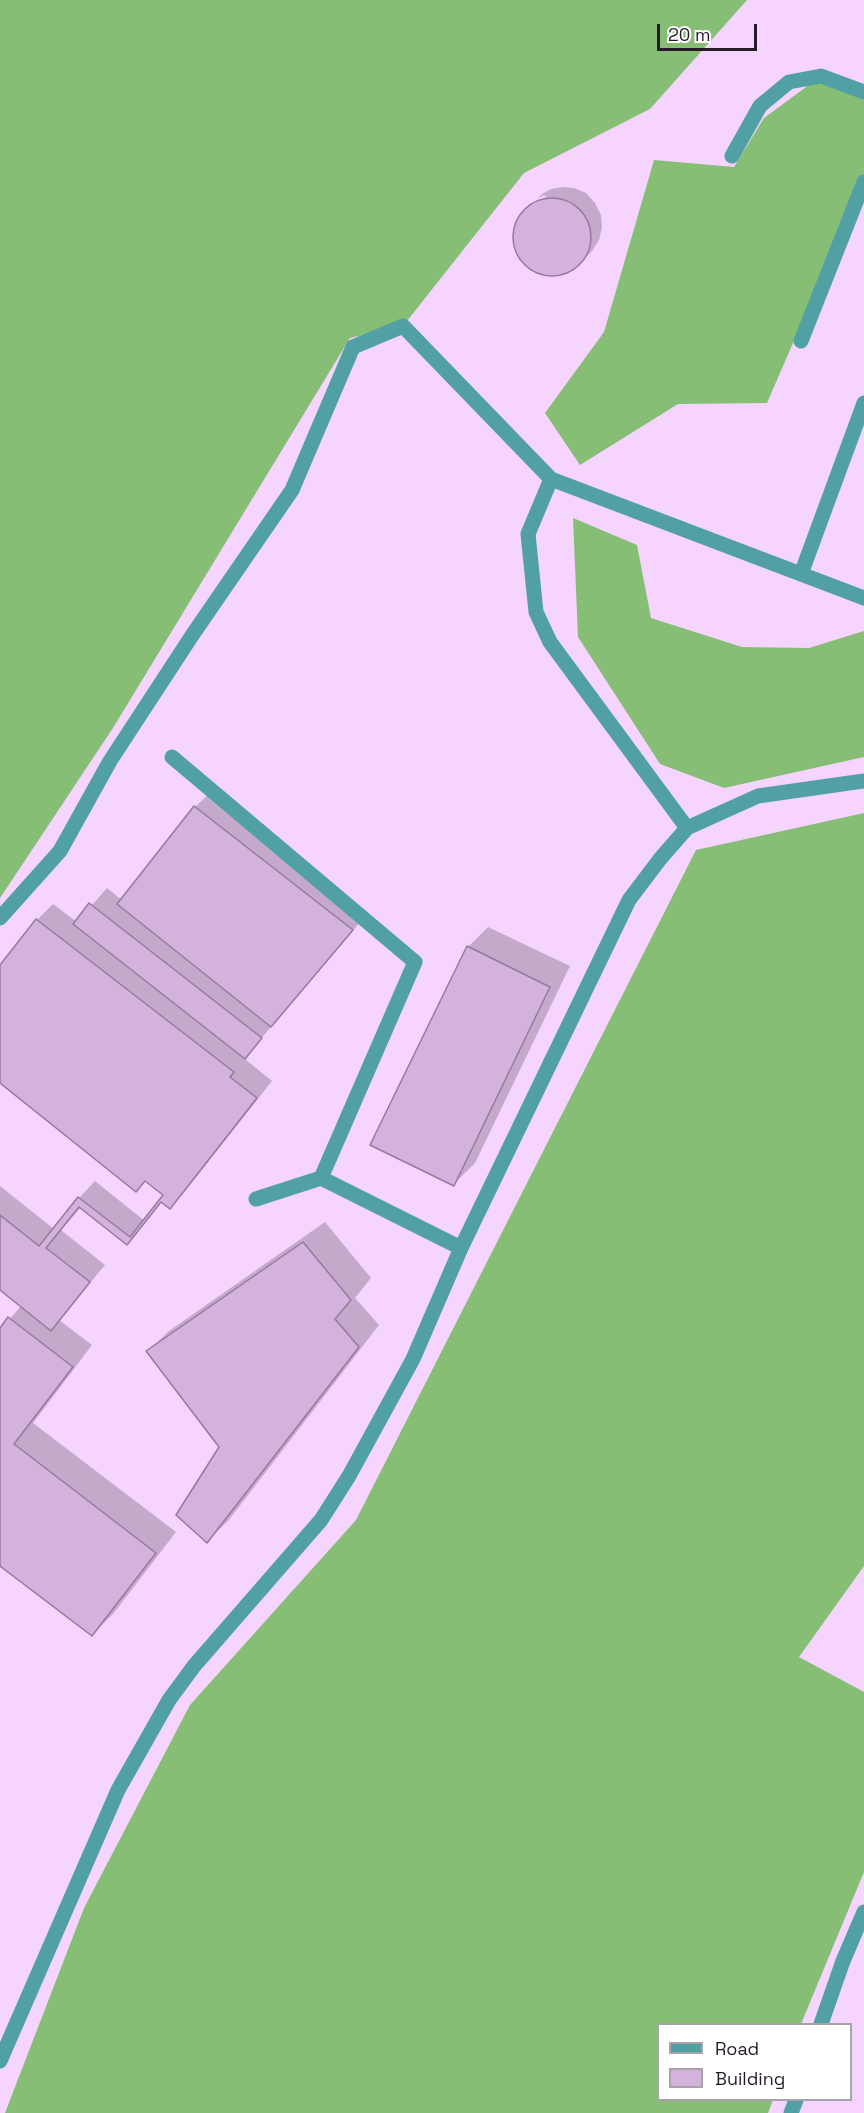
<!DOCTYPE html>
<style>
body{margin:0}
#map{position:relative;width:864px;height:2113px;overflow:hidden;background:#f5d4fe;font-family:"Space Grotesk",sans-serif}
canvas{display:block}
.legend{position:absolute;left:657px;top:2023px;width:195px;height:78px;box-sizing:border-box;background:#fff;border:2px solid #a8a3aa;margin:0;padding:8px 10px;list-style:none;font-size:18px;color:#261a2a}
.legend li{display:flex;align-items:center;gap:12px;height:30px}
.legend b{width:30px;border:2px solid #a8a3aa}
.scale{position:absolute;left:657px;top:24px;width:100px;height:27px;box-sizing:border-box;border:3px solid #261a2a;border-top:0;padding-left:8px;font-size:18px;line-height:21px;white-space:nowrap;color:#261a2a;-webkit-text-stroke:4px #fff;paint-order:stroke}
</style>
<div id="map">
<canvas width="864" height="2113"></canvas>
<ul class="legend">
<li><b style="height:8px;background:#51a1a4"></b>Road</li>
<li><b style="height:16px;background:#d3b3dc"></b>Building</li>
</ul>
<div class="scale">20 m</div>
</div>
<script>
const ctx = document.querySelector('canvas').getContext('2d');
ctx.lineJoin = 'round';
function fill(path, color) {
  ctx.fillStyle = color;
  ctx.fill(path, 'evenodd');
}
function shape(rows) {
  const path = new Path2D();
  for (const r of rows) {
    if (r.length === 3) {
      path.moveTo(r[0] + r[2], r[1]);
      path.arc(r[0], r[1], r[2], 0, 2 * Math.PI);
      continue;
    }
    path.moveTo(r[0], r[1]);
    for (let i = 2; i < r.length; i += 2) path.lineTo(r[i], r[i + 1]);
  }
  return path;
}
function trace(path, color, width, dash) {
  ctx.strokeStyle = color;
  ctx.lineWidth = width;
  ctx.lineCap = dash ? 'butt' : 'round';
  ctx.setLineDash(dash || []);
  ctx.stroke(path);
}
fill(shape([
 [0,0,747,0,650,109,524,173,403,326,350,338,113,728,0,898],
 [821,76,864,92,864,179,767,403,678,404,580,465,545,413,604,332,654,160,734,167,764,118],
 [573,518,637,545,651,618,742,647,809,648,864,631,864,757,724,788,660,764,578,637],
 [864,813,864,1566,799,1657,864,1692,864,1872,801,2024,658,2024,658,2100,773,2100,768,2113,5,2113,84,1908,190,1705,356,1520,696,850]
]), '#87be76');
fill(shape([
 [563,187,574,188,586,193,595,203,601,215,602,227,599,240,592,251,580,263,569,271,556,274,543,274,531,268,522,259,516,248,514,236,516,225,521,215,529,206,546,197,544,195,537,199,542,194,551,189],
 [212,791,368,913,248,1054,246,1060,272,1081,186,1190,169,1207,165,1195,146,1180,0,1081,0,968,37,920,53,904,77,922,107,888,122,900,195,807],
 [488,927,570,966,475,1163,454,1184,468,947],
 [95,1181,146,1222,126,1243,81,1207,61,1230,105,1265,59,1320,92,1345,33,1423,176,1532,113,1614,92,1634,0,1564,0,1330,22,1305,0,1288,0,1186,54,1229,79,1198],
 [325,1222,371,1278,355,1298,379,1325,228,1521,207,1541,221,1447,148,1351,169,1331]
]), '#0003');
const building = shape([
 [552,237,39],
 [194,806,353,930,271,1027,117,904,194,806],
 [89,903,262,1038,245,1059,73,924,89,903],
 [36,919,234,1072,230,1077,257,1098,170,1209,161,1202,127,1245,79,1207,46,1248,90,1282,51,1331,0,1290,0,1215,39,1246,78,1197,130,1237,163,1195,145,1181,136,1192,0,1083,0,965,36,919],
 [467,946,550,987,454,1186,370,1145,467,946],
 [303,1242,351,1300,335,1319,359,1347,207,1543,176,1515,219,1447,146,1351,303,1242],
 [8,1317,73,1367,14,1444,156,1553,92,1636,0,1566,0,1328,8,1317]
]);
fill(building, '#d3b3dc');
trace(building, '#97789f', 1.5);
trace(shape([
 [732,156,760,106,789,82,821,76,864,92],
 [801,341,864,182]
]), '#51a1a4', 15);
trace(shape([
 [551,479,528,534,536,612,550,642,687,828],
 [801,574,864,403],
 [172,757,415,962,321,1178,461,1248],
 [0,918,60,851,110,761,193,634,292,490,353,347,403,326,551,479,864,598],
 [256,1199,321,1178]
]), '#51a1a4', 15);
trace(shape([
 [821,2024,843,1961,864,1912],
 [0,2061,118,1790,169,1700,194,1666,321,1520,349,1476,413,1359,461,1248,629,900,660,859,687,828,758,796,864,781],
 [791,2113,796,2100]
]), '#51a1a4', 15);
</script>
